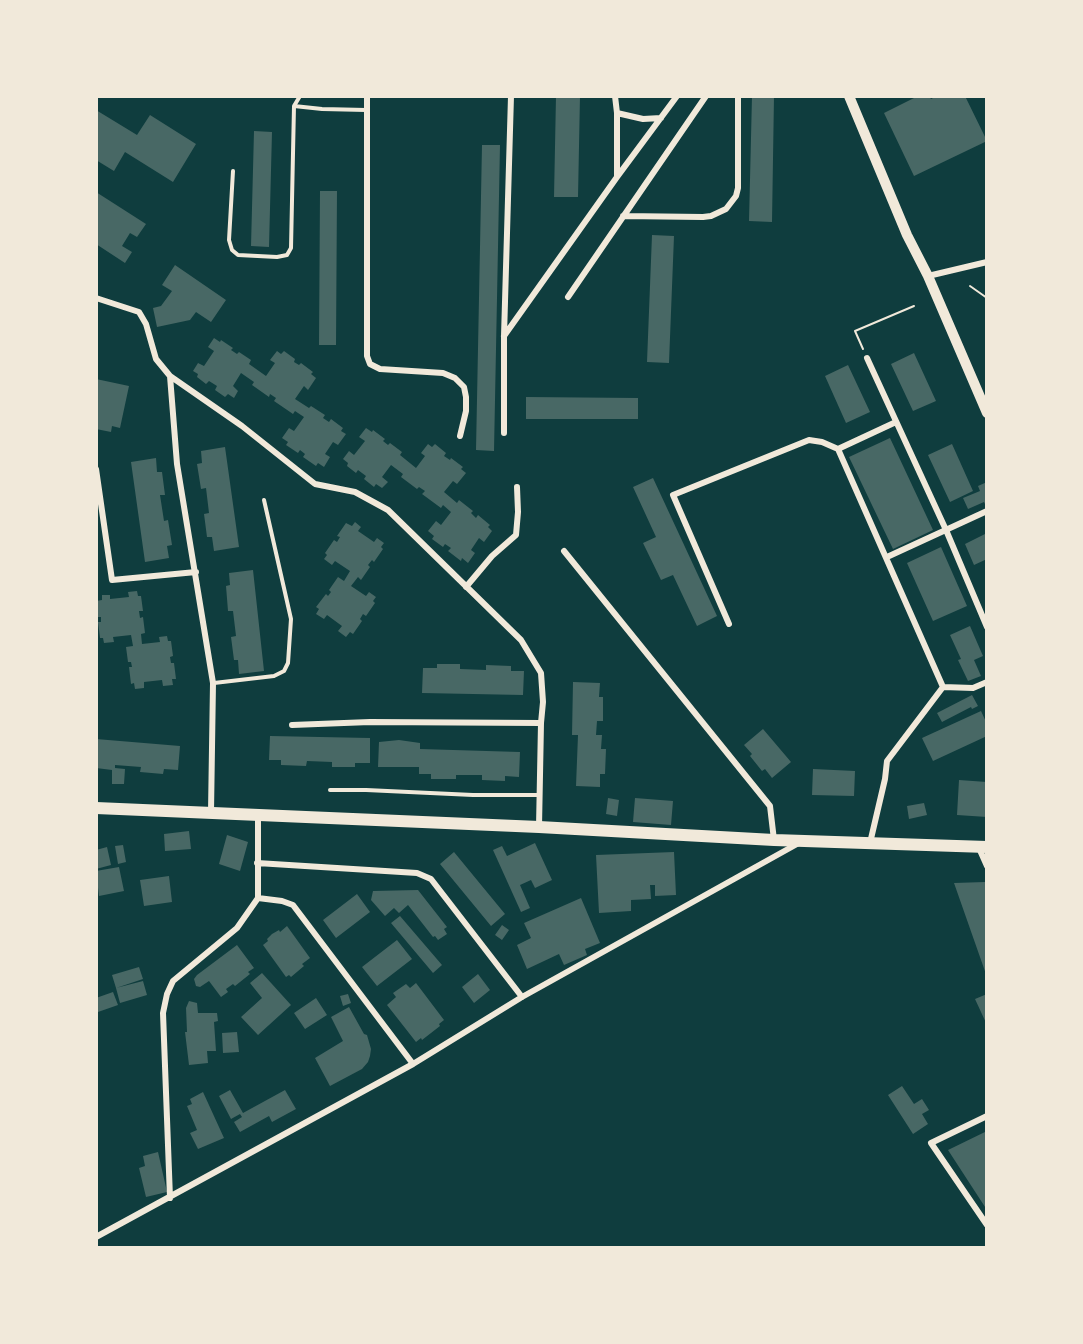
<!DOCTYPE html>
<style>
body{margin:0}
#map{position:relative;width:1083px;height:1344px;overflow:hidden;background:#0f3d3e;font-family:"Noto Serif",serif}
canvas{display:block}
.frame{position:absolute;inset:0;border:98px solid #f1e9da;pointer-events:none}
</style>
<div id="map">
<canvas width="1083" height="1344"></canvas>
<div class="frame"></div>
</div>
<script>
const ctx = document.querySelector('canvas').getContext('2d');
ctx.lineJoin = 'round';
function fill(path, color) {
  ctx.fillStyle = color;
  ctx.fill(path, 'evenodd');
}
function shape(rows) {
  const path = new Path2D();
  for (const r of rows) {
    path.moveTo(r[0], r[1]);
    for (let i = 2; i < r.length; i += 2) path.lineTo(r[i], r[i + 1]);
  }
  return path;
}
function trace(path, color, width, dash) {
  ctx.strokeStyle = color;
  ctx.lineWidth = width;
  ctx.lineCap = dash ? 'butt' : 'round';
  ctx.setLineDash(dash || []);
  ctx.stroke(path);
}
fill(shape([
 [556,96,580,96,578,197,554,197],
 [752,96,774,96,772,222,749,221],
 [918,96,929,96,931,99,937,96,965,96,987,141,914,176,884,113],
 [96,110,137,135,150,115,196,144,173,182,125,152,114,171,96,160],
 [254,131,272,132,269,247,251,246],
 [482,145,500,145,494,451,476,450],
 [320,191,337,191,336,345,319,345],
 [96,192,146,224,137,237,130,233,122,246,132,252,125,263,96,244],
 [652,235,674,236,669,363,647,362],
 [175,265,226,300,211,322,196,312,190,320,157,327,153,308,161,306,172,291,162,285],
 [214,338,220,342,221,340,233,348,231,350,237,354,239,352,251,360,249,364,266,376,275,363,270,360,277,351,281,354,284,351,295,359,294,362,299,365,301,363,313,372,311,374,316,378,308,390,304,386,295,399,309,408,311,406,325,415,323,418,329,422,331,419,343,428,341,431,346,434,338,445,333,442,325,454,330,457,324,467,318,463,316,466,303,457,305,454,300,450,298,453,286,445,288,442,282,438,289,428,294,431,304,417,295,411,293,414,274,401,276,398,270,394,269,397,252,385,254,382,241,373,233,386,238,391,234,398,228,394,225,397,215,390,217,386,209,381,206,384,197,377,198,374,193,371,198,363,204,366,214,351,208,347],
 [914,353,936,401,913,411,891,364],
 [848,365,870,412,846,423,825,376],
 [96,379,129,386,120,428,112,426,111,432,96,429],
 [526,397,638,398,638,419,526,419],
 [366,428,372,432,373,430,385,439,383,441,388,445,390,443,402,452,400,455,416,468,425,456,421,453,428,444,432,447,435,444,446,453,444,456,450,460,451,458,463,467,461,469,466,473,457,484,453,481,444,492,457,503,459,500,473,511,471,513,476,518,478,515,490,525,488,527,492,531,484,542,479,538,471,550,475,553,468,563,462,558,461,561,448,551,451,548,445,544,443,547,432,539,434,536,428,531,436,521,441,525,451,512,443,505,441,508,422,494,425,491,419,487,417,489,401,477,403,474,391,465,382,477,388,482,382,488,376,484,374,487,364,479,366,476,358,470,356,473,347,466,348,463,343,459,349,451,354,455,365,441,359,437],
 [890,438,933,530,893,549,849,457],
 [952,444,973,491,950,502,928,455],
 [225,447,239,547,214,551,212,537,207,537,204,514,209,513,206,488,201,489,197,464,202,463,201,451],
 [156,458,157,472,162,472,165,495,160,495,164,521,168,520,172,545,167,546,169,558,145,562,131,462],
 [653,478,717,616,697,626,673,575,661,580,643,543,656,537,633,487],
 [987,482,987,503,985,504,984,502,968,509,963,498,980,491,978,486],
 [355,522,361,527,358,531,374,542,377,538,384,543,381,547,383,549,374,562,372,560,368,565,370,567,361,580,358,577,351,586,366,596,369,592,376,597,373,601,375,603,366,616,363,614,360,619,362,621,353,634,350,632,346,637,338,631,342,626,327,615,324,619,316,614,319,609,316,607,326,594,328,596,331,592,329,590,338,577,344,581,350,571,335,561,332,565,324,559,327,555,325,553,334,540,337,542,340,537,337,536,346,523,352,526],
 [987,533,987,559,974,565,965,544],
 [941,547,967,606,933,621,907,563],
 [253,570,264,671,239,674,238,660,234,660,231,637,236,636,233,611,228,611,226,586,230,585,229,573],
 [137,591,138,596,141,596,143,611,139,611,140,618,143,617,145,633,141,634,142,644,160,642,159,637,167,636,168,641,171,641,173,656,170,657,171,663,174,663,176,679,172,679,173,685,163,686,162,680,144,682,144,688,135,689,134,683,131,684,129,667,132,667,131,662,128,662,126,647,133,646,131,635,113,637,114,642,104,643,103,638,100,638,98,622,101,622,101,617,98,617,96,601,102,600,102,595,110,595,110,599,129,597,128,592],
 [970,626,983,656,974,660,981,676,968,681,958,660,961,659,950,635],
 [437,664,460,664,460,669,486,670,486,665,511,666,511,671,524,671,523,695,422,693,423,668,437,668],
 [573,682,600,683,599,697,603,697,603,721,597,721,596,735,602,735,601,749,606,749,605,774,600,774,600,787,576,786,578,735,572,735],
 [972,695,978,706,972,709,971,707,942,722,937,713],
 [981,711,987,724,987,736,933,761,922,738],
 [763,729,791,762,772,778,765,769,762,771,750,756,752,754,744,745],
 [270,736,370,738,370,763,355,763,355,767,332,767,332,762,307,761,306,766,281,765,281,760,269,760],
 [96,739,180,746,178,770,164,769,163,774,140,772,141,767,115,765,115,768,125,769,124,784,112,784,112,770,96,768],
 [399,740,420,743,420,749,520,752,519,777,505,776,505,781,482,780,482,775,456,775,456,779,431,779,431,774,419,774,419,767,378,767,379,742],
 [813,769,855,771,854,796,812,795],
 [959,780,987,782,987,817,957,815],
 [608,798,619,800,617,816,606,814],
 [635,798,673,801,671,825,633,822],
 [924,803,927,815,909,819,907,806],
 [189,831,191,849,165,851,164,834],
 [227,835,248,842,240,871,219,864],
 [535,843,552,880,535,888,531,880,520,885,530,908,521,912,493,850,502,846,507,856],
 [123,845,126,862,118,864,115,846],
 [107,847,111,865,96,869,96,850],
 [454,852,505,914,491,926,440,864],
 [674,852,676,895,655,896,655,885,650,885,651,899,631,900,631,911,599,913,596,855],
 [119,867,124,891,99,896,96,871],
 [169,876,172,902,144,906,140,880],
 [985,882,987,888,987,977,954,883],
 [418,890,447,927,444,929,447,934,438,940,435,936,433,937,408,905,399,913,394,908,385,916,371,900,373,891],
 [357,894,370,912,336,938,323,920],
 [581,898,600,943,585,949,587,955,564,965,559,954,527,969,517,945,531,938,524,923],
 [400,916,442,965,433,973,391,923],
 [502,925,509,930,502,940,495,935],
 [287,926,310,958,302,964,304,966,291,977,289,975,286,977,263,945,268,941,267,939,272,934,279,930,280,932],
 [397,940,412,959,377,986,362,967],
 [237,945,254,968,248,972,250,974,235,986,233,984,226,989,228,992,221,997,209,981,200,987,196,986,194,979,197,975],
 [139,967,143,979,116,988,112,975],
 [262,973,291,1005,258,1035,241,1017,262,998,250,983],
 [478,974,490,990,474,1003,462,987],
 [143,981,147,995,120,1003,116,988],
 [416,983,444,1020,439,1024,440,1026,422,1040,421,1038,416,1042,387,1005,396,997,393,993,406,984,410,988],
 [113,992,118,1005,98,1012,96,998],
 [348,994,351,1003,343,1006,340,996],
 [987,994,987,1025,975,999],
 [316,998,327,1015,305,1029,294,1013],
 [189,1001,197,1003,198,1013,217,1013,218,1021,214,1022,216,1051,207,1051,208,1063,189,1065,185,1032,187,1032,186,1008],
 [349,1007,364,1034,367,1035,371,1049,370,1056,368,1062,362,1069,330,1086,315,1058,343,1041,331,1017],
 [237,1032,239,1052,223,1053,222,1033],
 [902,1086,914,1104,922,1099,929,1110,922,1114,928,1124,913,1134,888,1095],
 [230,1090,243,1113,285,1090,296,1109,272,1122,269,1116,240,1132,234,1122,242,1117,240,1114,231,1119,219,1096],
 [203,1092,224,1138,198,1149,190,1133,197,1130,187,1106,192,1104,190,1099],
 [987,1131,987,1210,948,1150],
 [158,1152,167,1192,146,1197,139,1168,145,1166,143,1156]
]), '#486865');
trace(shape([
 [970,286,987,298],
 [863,349,855,331,914,306]
]), '#f1e9da', 2);
trace(shape([
 [294,106,300,96],
 [233,171,229,240,232,250,238,255,277,257,287,255,291,248,294,106,322,109,366,110],
 [214,683,274,676,284,671,288,663,291,619,264,500],
 [330,790,366,790,473,795,540,795]
]), '#f1e9da', 4);
trace(shape([
 [367,96,367,356,370,364,380,369,443,373,455,378,464,387,466,397,466,411,460,436],
 [615,96,617,113,617,176],
 [617,113,643,119,661,118],
 [623,216,703,217,711,216,726,209,736,196,738,188,738,96],
 [928,276,987,262],
 [568,297,706,96],
 [96,298,139,312,146,324,156,359,170,376,242,426,315,484,355,492,388,510,521,640,541,673,543,702,541,723,539,827],
 [504,336,617,177,677,96],
 [867,358,946,530,987,627],
 [170,376,177,464,213,683,211,812],
 [504,433,504,336,511,96],
 [96,469,112,580,196,572],
 [564,551,770,806,774,840],
 [887,557,987,511],
 [466,587,492,556,516,535,518,512,517,487],
 [729,624,673,495,809,440,822,442,838,449],
 [943,687,973,688,987,682],
 [292,725,370,722,541,723],
 [870,843,885,779,887,761,943,687,838,449,896,422],
 [979,848,987,866],
 [257,863,417,873,431,879,522,997],
 [258,898,282,901,293,905,413,1064],
 [987,1116,931,1143,987,1225],
 [170,1198,163,1013,167,994,173,981,237,928,258,898,258,815],
 [96,1237,413,1064,522,997,797,844]
]), '#f1e9da', 6);
trace(shape([
 [849,96,907,235,928,276,987,413]
]), '#f1e9da', 10);
trace(shape([
 [96,808,539,827,774,840,987,847]
]), '#f1e9da', 12);
</script>
